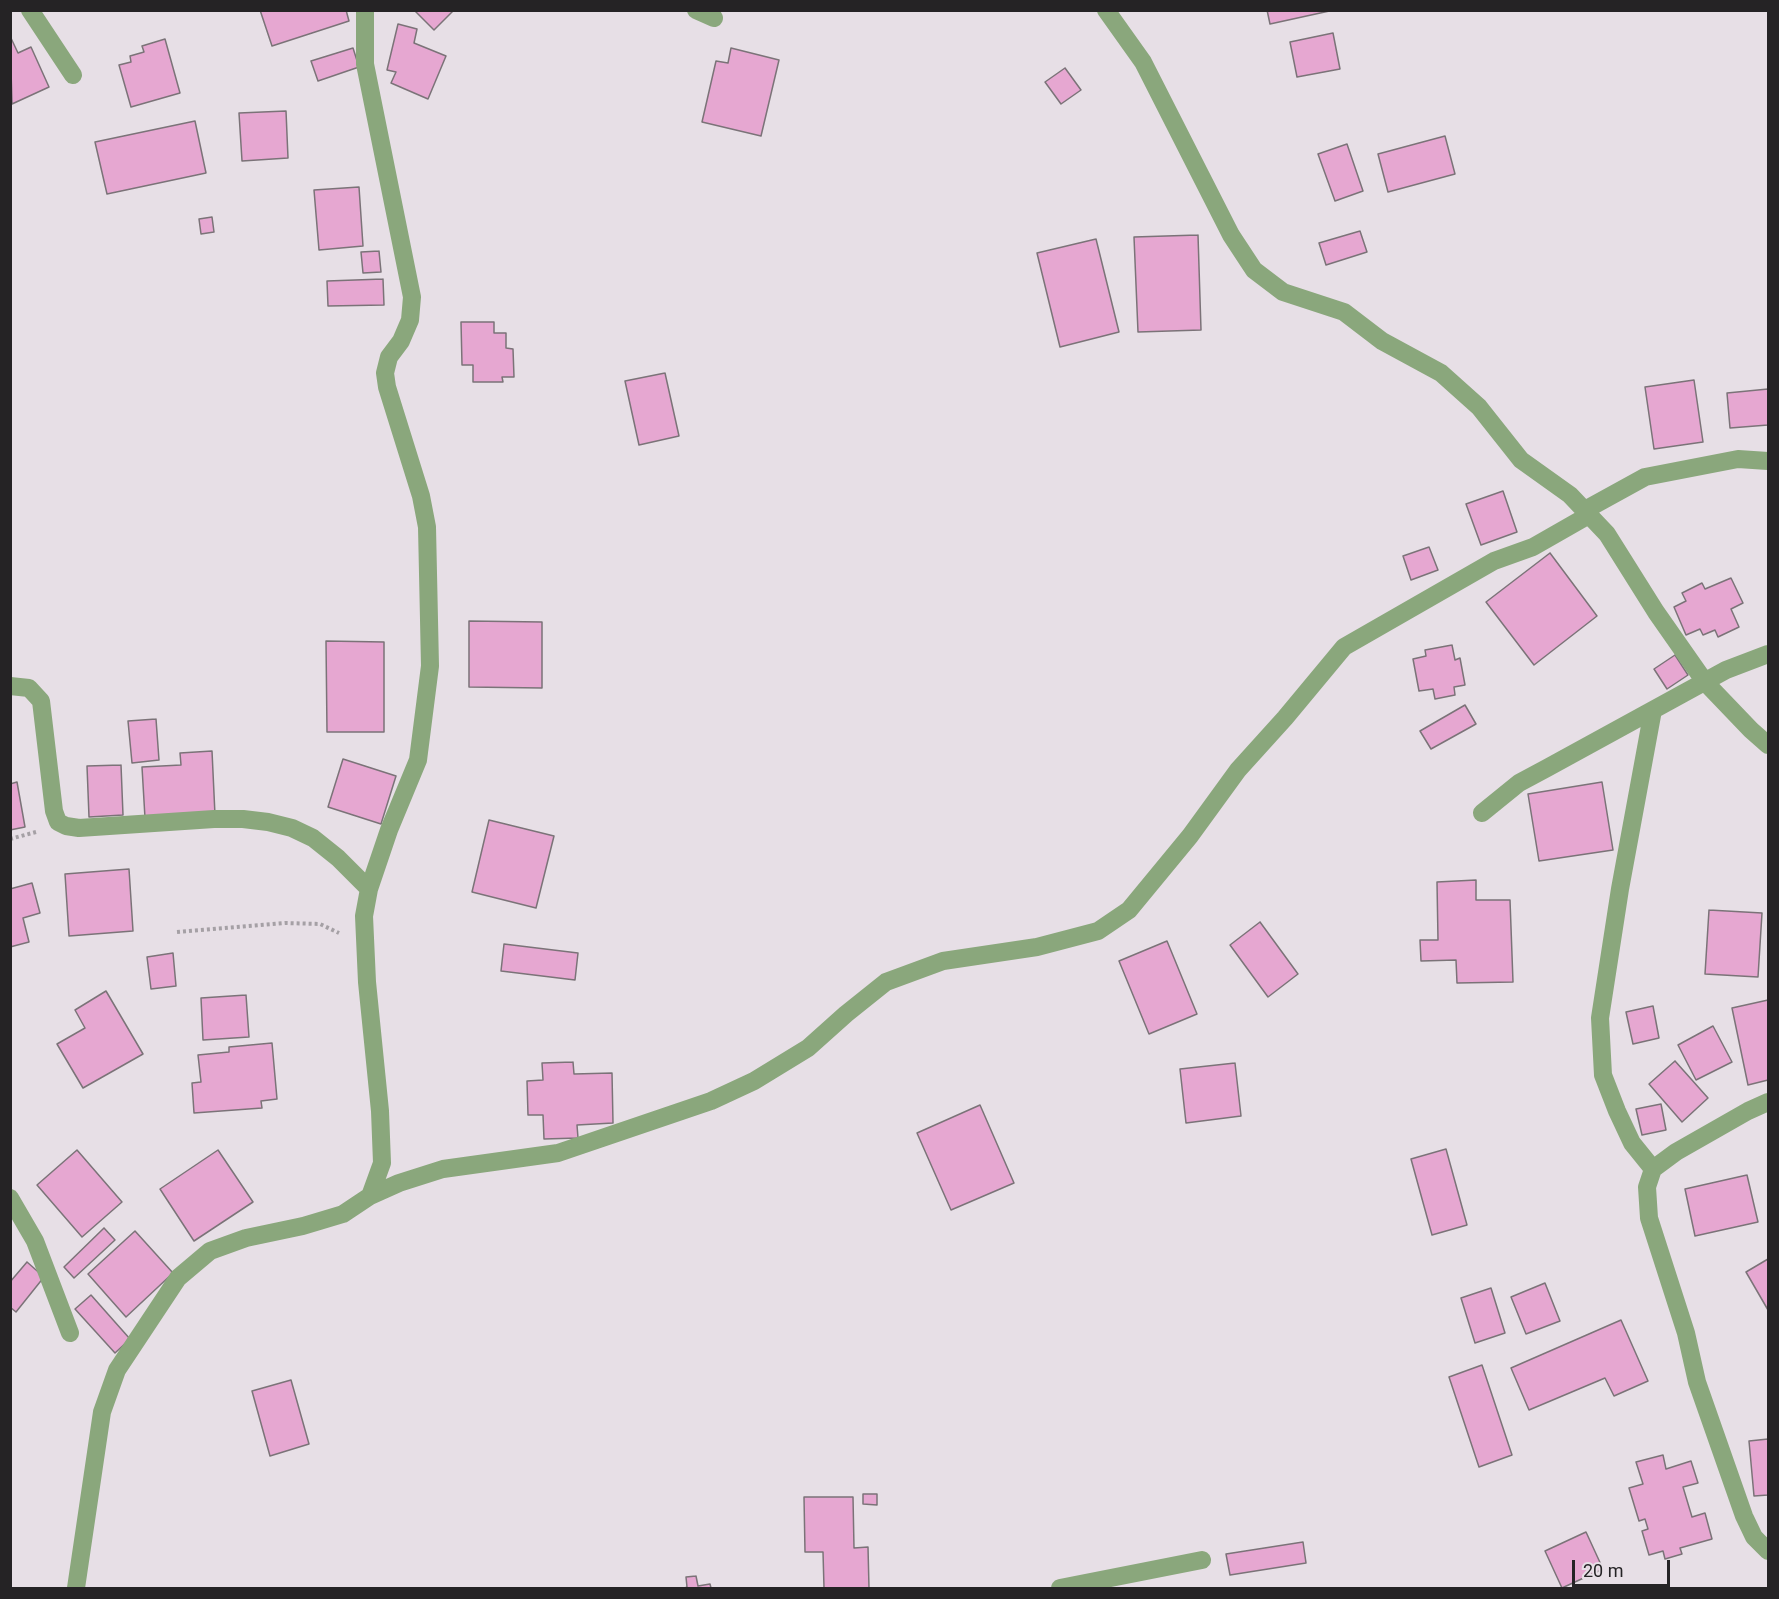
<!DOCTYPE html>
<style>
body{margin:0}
#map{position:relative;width:1779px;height:1599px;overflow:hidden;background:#e7dfe6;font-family:Roboto,sans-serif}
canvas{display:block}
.frame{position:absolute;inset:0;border:12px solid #252325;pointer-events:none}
.scale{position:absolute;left:1572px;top:1560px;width:98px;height:27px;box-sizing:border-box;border:3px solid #252325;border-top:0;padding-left:8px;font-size:18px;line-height:21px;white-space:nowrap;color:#252325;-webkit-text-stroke:4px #e7dfe6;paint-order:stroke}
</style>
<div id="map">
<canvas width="1779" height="1599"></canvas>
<div class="frame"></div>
<div class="scale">20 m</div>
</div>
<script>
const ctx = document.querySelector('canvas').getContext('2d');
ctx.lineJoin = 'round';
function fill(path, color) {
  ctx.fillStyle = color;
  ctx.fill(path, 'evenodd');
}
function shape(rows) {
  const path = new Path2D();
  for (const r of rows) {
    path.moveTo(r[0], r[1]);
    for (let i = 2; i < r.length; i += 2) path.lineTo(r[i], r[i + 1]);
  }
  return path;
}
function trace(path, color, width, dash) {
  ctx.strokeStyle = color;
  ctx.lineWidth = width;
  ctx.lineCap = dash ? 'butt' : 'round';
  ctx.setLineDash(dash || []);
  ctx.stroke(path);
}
const building = shape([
 [260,10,346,10,349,21,272,46,260,10],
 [414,10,454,10,434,30,414,10],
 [1267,10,1334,10,1270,24,1267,10],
 [398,24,417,29,414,43,446,56,428,99,391,83,396,72,387,70,398,24],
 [1333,33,1340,69,1297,77,1290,42,1333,33],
 [10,36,18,53,31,47,49,87,12,104,10,36],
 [165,39,180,93,131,107,119,65,131,62,130,56,144,52,142,46,165,39],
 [353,48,359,67,318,81,311,61,353,48],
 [731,48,779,60,761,136,702,122,716,61,728,63,731,48],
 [1065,68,1081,90,1061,104,1045,82,1065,68],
 [286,111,288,158,242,161,239,113,286,111],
 [195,121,206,173,107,194,95,142,195,121],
 [1445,136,1455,174,1388,192,1378,154,1445,136],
 [1347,144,1363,191,1335,201,1318,154,1347,144],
 [359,187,363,246,319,250,314,190,359,187],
 [212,217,214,232,201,234,199,219,212,217],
 [1360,231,1367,252,1326,265,1319,243,1360,231],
 [1198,235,1201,330,1138,332,1134,237,1198,235],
 [1096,239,1119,332,1060,347,1037,253,1096,239],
 [379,251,381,272,363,273,361,252,379,251],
 [383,279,384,305,328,306,327,281,383,279],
 [461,322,494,322,494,333,506,333,506,348,513,349,514,377,502,377,503,382,473,382,473,365,462,365,461,322],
 [665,373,679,436,639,445,625,381,665,373],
 [1694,380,1703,442,1654,449,1645,387,1694,380],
 [1768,389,1768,425,1730,428,1727,393,1768,389],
 [1503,491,1517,532,1481,545,1466,504,1503,491],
 [1429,547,1438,570,1411,580,1403,556,1429,547],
 [1550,553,1597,616,1534,665,1486,602,1550,553],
 [1731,578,1743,603,1731,609,1739,627,1718,637,1715,630,1703,635,1700,629,1686,635,1674,607,1686,601,1682,593,1702,583,1705,589,1731,578],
 [469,621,542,622,542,688,469,687,469,621],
 [326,641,384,642,384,732,327,732,326,641],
 [1452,645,1455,660,1460,658,1465,685,1454,687,1455,695,1435,699,1433,689,1419,691,1413,659,1426,656,1425,650,1452,645],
 [1675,655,1688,675,1667,689,1654,669,1675,655],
 [1465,705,1476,724,1431,749,1420,731,1465,705],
 [156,719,159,760,132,763,128,721,156,719],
 [212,751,215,815,145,818,142,767,181,765,180,753,212,751],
 [343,759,396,776,381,824,328,807,343,759],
 [121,765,123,815,89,817,87,766,121,765],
 [17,782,25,827,10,830,10,784,17,782],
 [1602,782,1613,850,1539,861,1528,794,1602,782],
 [489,820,554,836,536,908,472,892,489,820],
 [129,869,133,931,69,936,65,874,129,869],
 [1476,880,1476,900,1510,900,1513,982,1457,983,1456,960,1421,961,1420,940,1438,940,1437,882,1476,880],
 [32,883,40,913,23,918,29,942,10,947,10,889,32,883],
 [1709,910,1762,913,1758,977,1705,974,1709,910],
 [1260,922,1298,974,1268,997,1230,945,1260,922],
 [1167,941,1197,1014,1149,1034,1119,961,1167,941],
 [504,944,578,953,575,980,501,971,504,944],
 [173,953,176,986,151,989,147,957,173,953],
 [106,991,143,1054,83,1088,57,1044,85,1028,75,1010,106,991],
 [246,995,249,1037,203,1040,201,998,246,995],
 [1768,1000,1768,1080,1748,1085,1732,1008,1768,1000],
 [1653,1006,1659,1038,1633,1044,1626,1012,1653,1006],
 [1713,1026,1732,1062,1696,1080,1678,1045,1713,1026],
 [272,1043,277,1099,261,1101,262,1108,194,1113,192,1083,201,1082,198,1055,229,1052,229,1047,272,1043],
 [1675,1061,1708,1098,1682,1122,1649,1084,1675,1061],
 [573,1062,574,1074,612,1073,613,1123,577,1125,578,1138,544,1139,543,1115,528,1115,527,1081,543,1080,542,1063,573,1062],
 [1235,1063,1241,1116,1186,1123,1180,1069,1235,1063],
 [1661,1104,1666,1130,1642,1135,1636,1109,1661,1104],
 [980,1105,1014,1183,951,1210,917,1133,980,1105],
 [1446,1149,1467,1225,1432,1235,1411,1159,1446,1149],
 [77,1150,122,1202,82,1237,37,1185,77,1150],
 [218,1150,253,1202,194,1241,160,1189,218,1150],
 [1747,1175,1758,1222,1695,1236,1685,1189,1747,1175],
 [104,1228,115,1240,74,1278,64,1267,104,1228],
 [135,1231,173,1273,126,1317,88,1274,135,1231],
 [1768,1259,1768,1310,1746,1272,1768,1259],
 [27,1262,44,1277,16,1312,10,1307,10,1282,27,1262],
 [1545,1283,1560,1321,1526,1334,1511,1297,1545,1283],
 [1491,1288,1505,1333,1475,1343,1461,1298,1491,1288],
 [91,1295,130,1339,115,1353,75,1309,91,1295],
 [1621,1320,1648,1381,1614,1396,1605,1378,1529,1410,1511,1368,1621,1320],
 [1482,1365,1512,1455,1479,1467,1449,1377,1482,1365],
 [291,1380,309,1444,270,1456,252,1391,291,1380],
 [1768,1439,1768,1495,1754,1496,1749,1441,1768,1439],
 [1663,1455,1666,1469,1691,1461,1698,1483,1683,1487,1692,1517,1705,1513,1712,1539,1680,1548,1682,1554,1665,1559,1663,1551,1649,1555,1642,1531,1648,1529,1645,1519,1639,1521,1629,1488,1643,1484,1636,1462,1663,1455],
 [863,1494,877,1494,877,1505,863,1504,863,1494],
 [804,1497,853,1497,854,1548,868,1547,869,1588,824,1588,823,1552,805,1552,804,1497],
 [1586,1532,1603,1569,1562,1588,1545,1551,1586,1532],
 [1303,1542,1306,1563,1230,1575,1226,1554,1303,1542],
 [696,1576,698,1586,710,1584,711,1588,685,1588,687,1587,686,1577,696,1576]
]);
fill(building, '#e6a7d1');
trace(building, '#7b7378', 1.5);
trace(shape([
 [10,839,36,832],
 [177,932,286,923,320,924,339,933]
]), '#a5a0a5', 4, [3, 3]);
trace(shape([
 [30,10,73,75],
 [696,10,714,18],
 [1106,10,1143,62,1231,235,1254,270,1283,292,1344,312,1382,341,1441,373,1479,407,1521,460,1570,495,1607,534,1656,612,1705,682,1751,730,1768,745],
 [1585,510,1645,477,1738,459,1768,461],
 [10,686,29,688,41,701,54,811,58,822,66,826,79,828,214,819,243,819,268,822,292,828,313,838,338,858,369,889],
 [1482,813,1519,783,1547,768,1726,670,1768,654],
 [1768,1102,1748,1111,1676,1152,1653,1169,1647,1187,1649,1218,1686,1333,1697,1382,1744,1516,1754,1537,1768,1551],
 [1653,1169,1632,1143,1617,1111,1603,1075,1600,1018,1620,889,1653,710],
 [370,1196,399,1183,443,1169,558,1153,711,1101,754,1081,808,1048,846,1014,886,982,943,961,1037,947,1098,931,1129,910,1190,836,1238,770,1285,718,1344,647,1494,561,1533,547,1589,515],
 [10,1198,35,1241,70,1333],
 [76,1588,102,1412,117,1370,178,1278,210,1251,246,1238,303,1226,343,1214,370,1196,382,1163,380,1111,367,982,364,916,369,889,389,830,418,760,430,666,427,527,421,496,387,387,385,373,389,357,401,341,410,320,412,297,365,64,365,10],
 [1060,1588,1202,1560]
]), '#8aa77c', 18);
</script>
